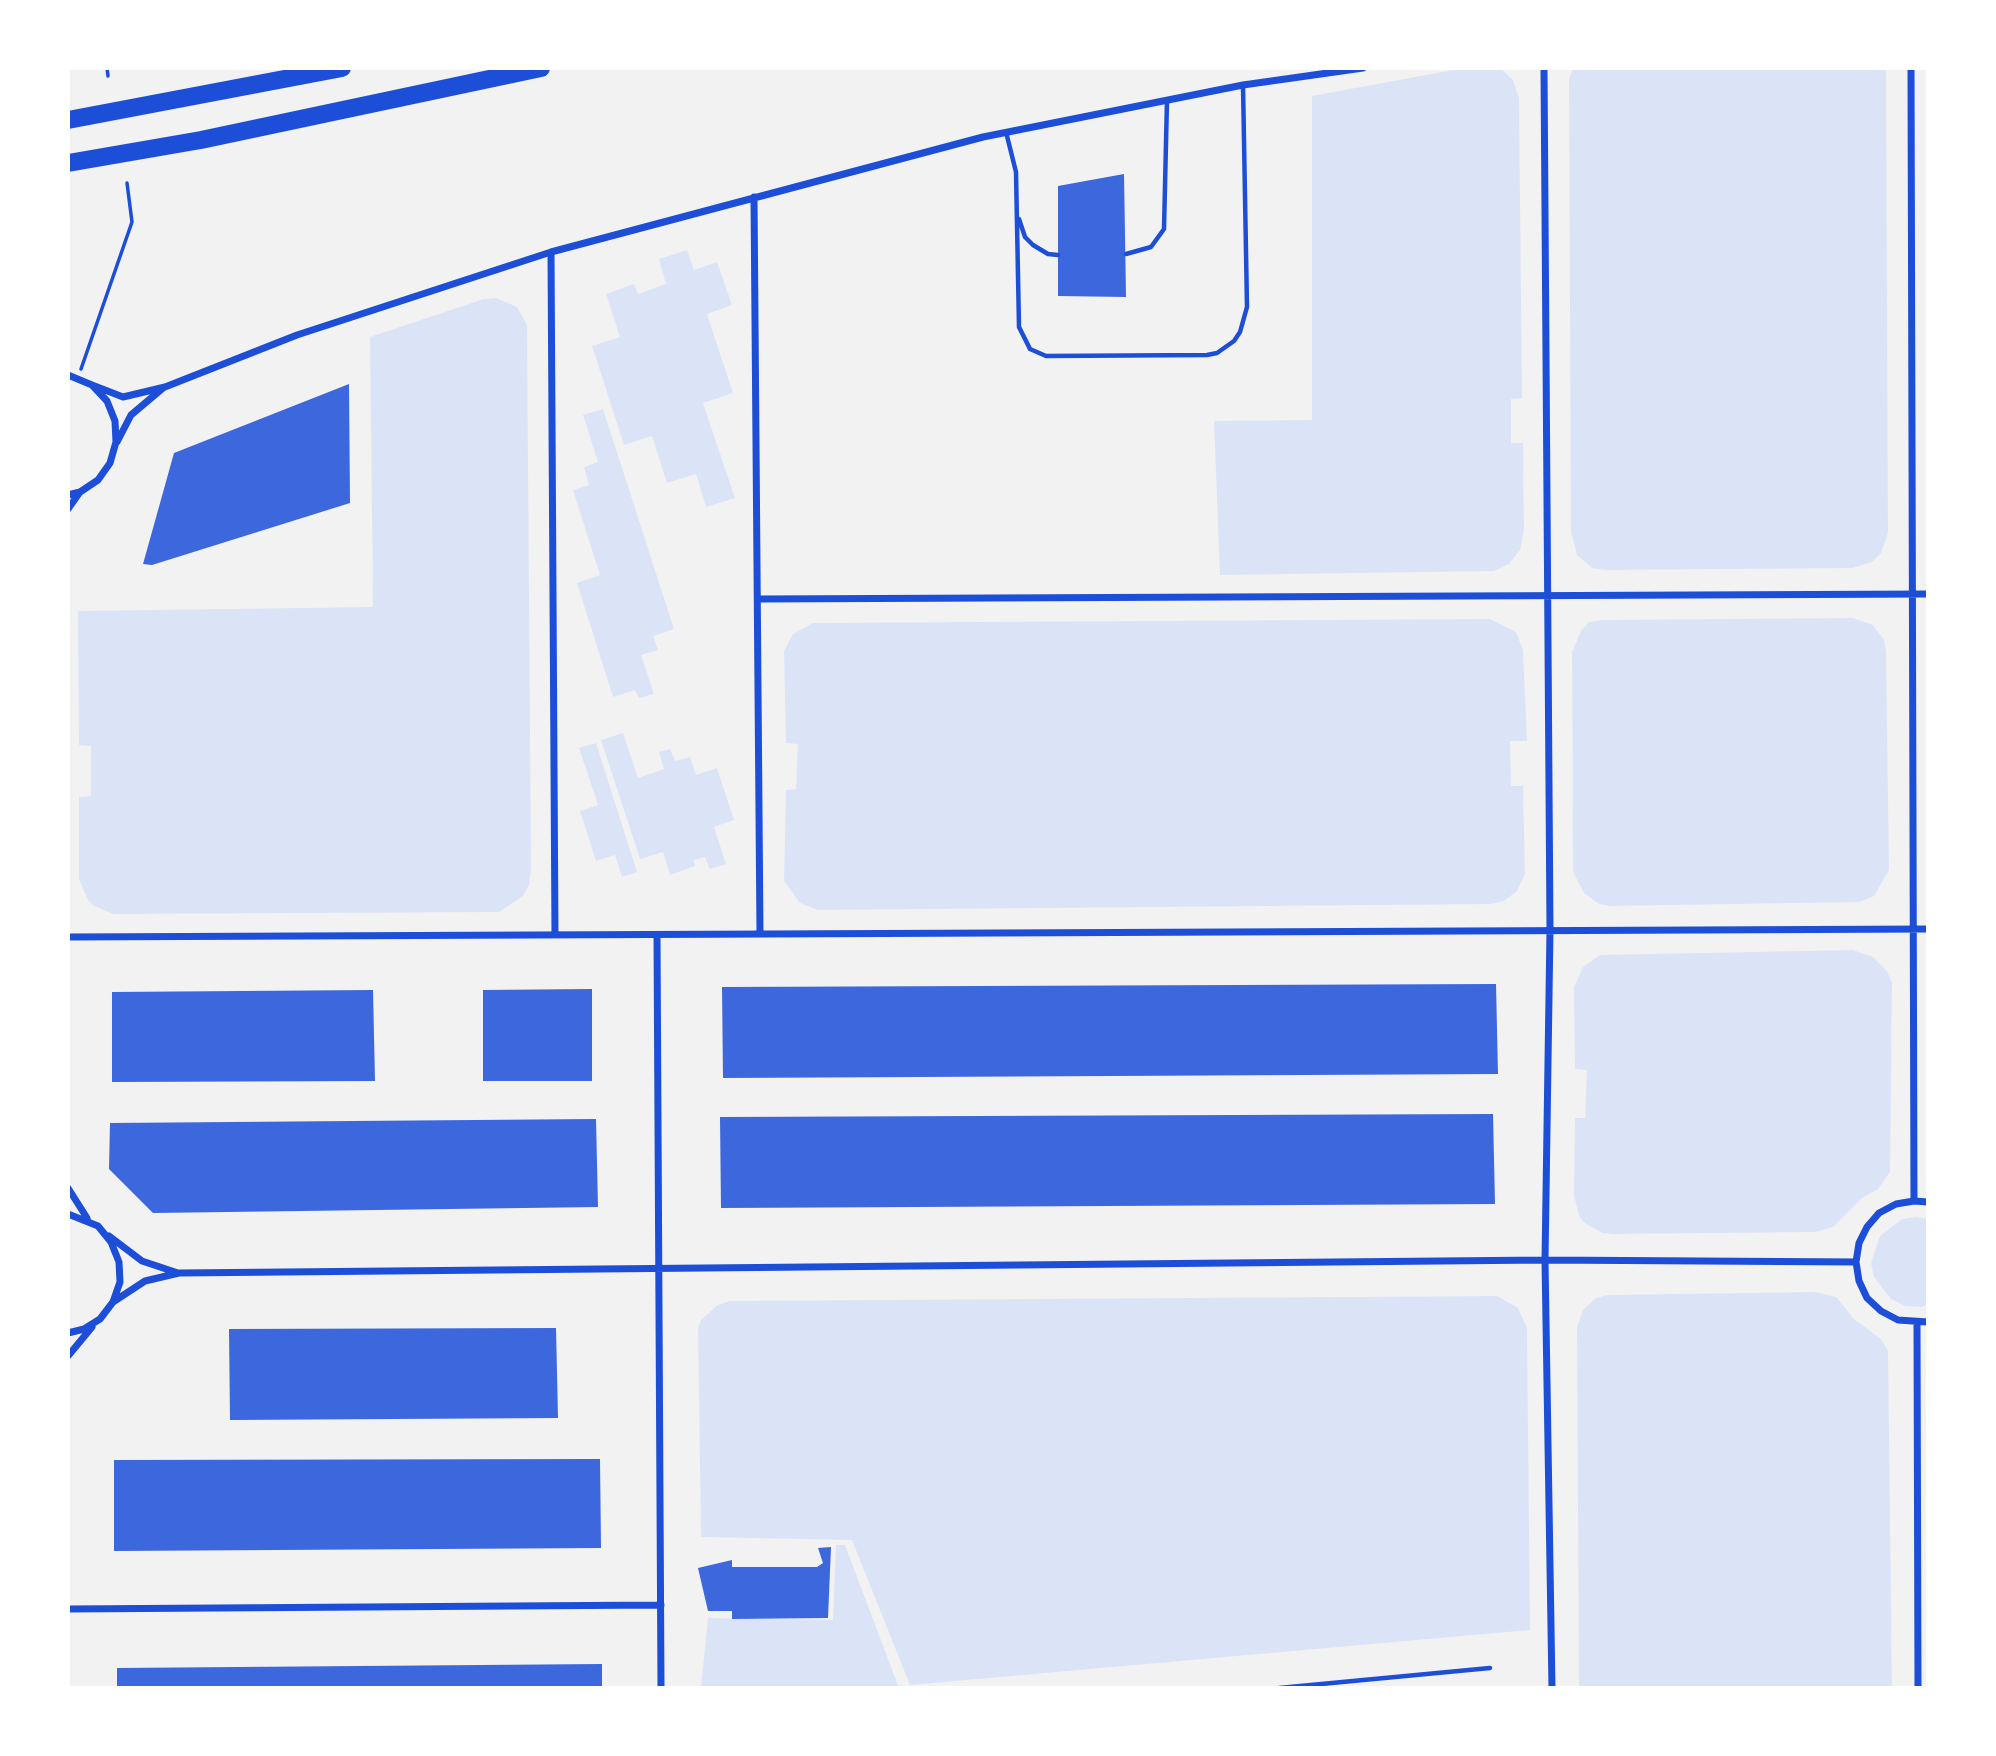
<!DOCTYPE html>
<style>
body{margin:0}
#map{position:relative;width:1996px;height:1756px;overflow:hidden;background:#f2f2f2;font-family:"Nunito Sans",sans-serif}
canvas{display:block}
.frame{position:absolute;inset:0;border:70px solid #fff;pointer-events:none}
</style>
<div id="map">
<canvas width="1996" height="1756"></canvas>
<div class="frame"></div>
</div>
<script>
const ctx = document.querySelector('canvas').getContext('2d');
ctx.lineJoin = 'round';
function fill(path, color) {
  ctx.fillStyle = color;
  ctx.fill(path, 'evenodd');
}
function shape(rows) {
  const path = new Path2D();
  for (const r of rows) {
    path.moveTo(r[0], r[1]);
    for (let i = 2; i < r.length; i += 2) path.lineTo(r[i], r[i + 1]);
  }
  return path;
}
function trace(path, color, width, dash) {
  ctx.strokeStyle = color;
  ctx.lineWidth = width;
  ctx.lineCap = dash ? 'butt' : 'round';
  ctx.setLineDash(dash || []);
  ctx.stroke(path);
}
fill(shape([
 [1464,68,1500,68,1513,80,1519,98,1522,398,1511,399,1511,443,1523,443,1524,529,1520,550,1509,564,1494,571,1220,575,1214,421,1312,420,1312,96],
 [1573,68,1886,68,1888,533,1881,553,1872,562,1852,568,1605,570,1592,568,1577,555,1571,532,1569,80],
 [687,250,694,270,717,262,732,305,707,314,733,393,703,403,735,498,706,507,696,474,667,483,652,436,624,445,592,346,620,337,606,294,634,284,638,294,666,284,659,259],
 [496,298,517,307,527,325,531,868,529,885,523,896,499,912,113,914,94,906,88,900,79,879,79,797,91,796,91,746,79,745,78,611,373,607,370,337,484,299],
 [603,409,674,629,653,636,658,650,641,655,654,694,639,698,635,690,613,697,577,583,600,575,573,490,589,485,584,467,598,462,583,415],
 [1853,618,1873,625,1884,640,1886,651,1889,870,1874,896,1859,902,1611,906,1599,904,1584,893,1573,872,1572,652,1581,631,1589,622,1602,620],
 [1490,619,1516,632,1523,650,1527,741,1510,741,1511,786,1523,786,1525,874,1517,891,1504,901,1491,904,818,910,800,903,784,881,786,790,796,789,798,744,786,743,784,651,793,634,813,623],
 [623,733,638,778,664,769,659,752,670,749,675,761,690,757,696,775,717,768,734,820,714,827,726,864,710,869,705,857,694,860,695,866,670,875,663,852,640,859,601,740],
 [596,743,637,872,622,877,615,855,596,861,580,811,598,805,579,748],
 [1853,950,1873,957,1887,971,1892,983,1890,1172,1878,1189,1862,1198,1833,1227,1815,1232,1613,1234,1603,1233,1586,1224,1580,1218,1574,1196,1575,1118,1585,1118,1587,1070,1575,1069,1574,987,1583,967,1600,955],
 [1916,1217,1928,1219,1928,1305,1921,1307,1905,1306,1891,1299,1874,1277,1871,1263,1880,1236,1902,1219],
 [1816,1292,1836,1297,1854,1319,1881,1339,1888,1351,1892,1688,1579,1688,1577,1328,1583,1310,1596,1298,1607,1295],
 [1497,1296,1518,1308,1527,1328,1530,1630,910,1685,852,1540,701,1537,698,1328,701,1320,718,1305,730,1301],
 [836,1545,845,1545,899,1688,701,1688,708,1618,833,1620]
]), '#dbe4f7');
fill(shape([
 [1124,174,1126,297,1058,296,1058,186],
 [349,384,350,503,152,565,143,564,174,453],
 [1496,984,1498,1074,723,1078,722,987],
 [592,989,592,1081,483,1081,483,990],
 [373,990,375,1081,112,1082,112,992],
 [1493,1114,1495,1204,721,1208,720,1117],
 [596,1119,598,1207,153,1213,109,1169,110,1123],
 [556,1328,558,1418,230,1420,229,1329],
 [600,1459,601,1548,114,1551,114,1460],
 [831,1547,828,1618,732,1619,732,1611,708,1611,698,1568,732,1560,732,1567,817,1567,823,1563,818,1548],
 [602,1664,602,1688,117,1688,117,1668]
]), '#3d67dc');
trace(shape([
 [107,68,108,76],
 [81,369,132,222,127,183]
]), '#1d4ed8', 3.5);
trace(shape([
 [1006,132,1016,172,1019,327,1030,349,1046,356,1207,355,1217,353,1234,341,1240,332,1247,307,1243,85],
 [1019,219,1025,237,1033,245,1048,254,1058,255],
 [1126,254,1151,247,1164,229,1167,100],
 [1279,1688,1490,1668]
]), '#1d4ed8', 4.5);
trace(shape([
 [1544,68,1550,930,1545,1260,1552,1688],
 [1911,68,1914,1201],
 [754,197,760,934],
 [551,252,555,935],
 [68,375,92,385,107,401,115,421,116,442,110,463,98,480,80,492,68,495],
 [92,385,123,397,165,387,297,335,551,252,983,137,1243,85,1363,68],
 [117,442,131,415,163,388],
 [68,509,80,492],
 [758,599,1928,594],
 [657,935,661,1688],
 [68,937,1928,929],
 [68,1188,87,1218],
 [1928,1202,1914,1201,1896,1204,1879,1213,1867,1227,1859,1243,1856,1262,1859,1281,1867,1298,1881,1311,1898,1320,1928,1322],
 [68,1214,98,1226,111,1242,119,1262,120,1282,113,1302,100,1319,84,1329,68,1333],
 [109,1236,142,1261,178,1273],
 [113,1302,145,1281,179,1273,1545,1260,1856,1262],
 [1917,1323,1918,1688],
 [68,1356,92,1327],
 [68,1609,661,1605]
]), '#1d4ed8', 7);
trace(shape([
 [68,120,342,68],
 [68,163,201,140,541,68]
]), '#1d4ed8', 18);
</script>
